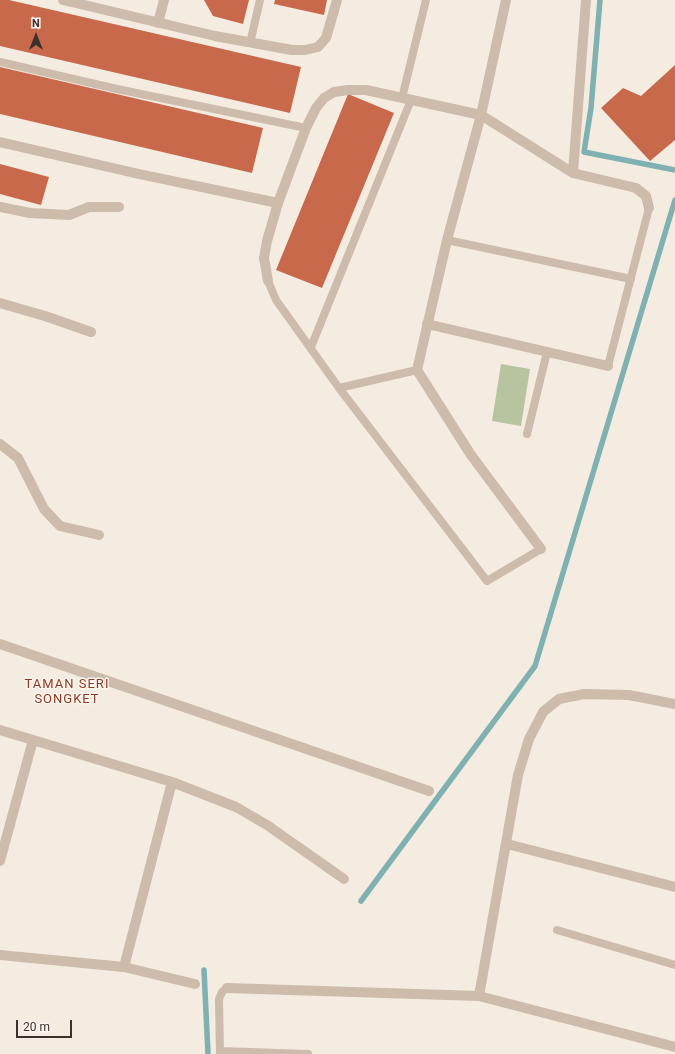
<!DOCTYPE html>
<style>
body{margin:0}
#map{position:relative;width:675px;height:1054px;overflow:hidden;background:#f4ebe1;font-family:Roboto,sans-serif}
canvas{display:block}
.north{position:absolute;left:16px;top:16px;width:40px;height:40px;-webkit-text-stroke:3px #fbf5ee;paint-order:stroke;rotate:0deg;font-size:11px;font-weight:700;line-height:16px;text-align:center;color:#3b302b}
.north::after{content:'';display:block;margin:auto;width:14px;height:18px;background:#3b302b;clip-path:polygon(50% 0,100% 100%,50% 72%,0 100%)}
.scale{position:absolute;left:16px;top:1020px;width:56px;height:18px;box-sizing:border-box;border:2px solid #3b302b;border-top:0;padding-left:5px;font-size:12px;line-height:14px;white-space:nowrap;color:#3b302b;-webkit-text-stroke:3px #fbf5ee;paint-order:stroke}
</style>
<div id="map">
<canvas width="675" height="1054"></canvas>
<div class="north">N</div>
<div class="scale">20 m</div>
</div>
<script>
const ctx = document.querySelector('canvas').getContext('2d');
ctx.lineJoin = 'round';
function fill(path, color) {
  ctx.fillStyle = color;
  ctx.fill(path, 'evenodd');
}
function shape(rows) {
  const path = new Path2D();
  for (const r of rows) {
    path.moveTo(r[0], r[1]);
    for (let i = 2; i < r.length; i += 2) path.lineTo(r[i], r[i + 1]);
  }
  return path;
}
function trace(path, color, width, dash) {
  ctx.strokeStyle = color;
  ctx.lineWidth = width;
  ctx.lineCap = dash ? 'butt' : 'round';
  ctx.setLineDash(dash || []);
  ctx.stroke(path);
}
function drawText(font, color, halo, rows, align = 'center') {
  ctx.font = font + ' Roboto,sans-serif';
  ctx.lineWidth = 3;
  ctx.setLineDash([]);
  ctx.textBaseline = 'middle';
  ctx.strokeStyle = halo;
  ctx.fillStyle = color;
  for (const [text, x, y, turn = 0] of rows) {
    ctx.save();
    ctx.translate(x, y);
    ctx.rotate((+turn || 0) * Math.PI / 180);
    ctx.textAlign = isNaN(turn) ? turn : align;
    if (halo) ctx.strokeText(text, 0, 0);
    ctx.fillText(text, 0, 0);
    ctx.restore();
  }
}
fill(shape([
 [501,364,530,369,521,426,492,421]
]), '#b8c4a0');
trace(shape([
 [600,0,591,108,584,152,675,170],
 [361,901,535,666,675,200],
 [204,970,208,1054]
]), '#7fb0b2', 5.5);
fill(shape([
 [0,0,9,0,301,67,290,113,0,46],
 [204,0,249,0,243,24,213,16],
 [275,0,327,0,324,15,274,4],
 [675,65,675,140,650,161,601,108,623,88,641,96],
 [0,67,263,128,252,173,0,114],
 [348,94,394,113,322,288,276,270],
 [0,164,49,177,41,205,0,194]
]), '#c8694b');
trace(shape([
 [250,43,260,0],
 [0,62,117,89,306,128],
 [402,98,426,0],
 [447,240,631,279],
 [268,281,276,300,339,388,487,581,541,549],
 [311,347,411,100],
 [608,366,649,208],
 [339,388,417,370],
 [527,434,547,352],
 [557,930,675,965],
 [220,1051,308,1054],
 [220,1054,219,999,222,992,227,988]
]), '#cdbbac', 8);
trace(shape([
 [63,0,215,36,292,50,305,50,318,47,326,38,337,0],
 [506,0,481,115,447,240,417,370,471,455,541,549],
 [158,23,164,0],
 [0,142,139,174,278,203],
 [573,173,586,0],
 [0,207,30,213,69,215,89,207,119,207],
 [268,281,264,258,267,241,278,203,306,128,316,108,324,98,334,92,348,90,366,90,481,115,573,173,636,188,646,196,649,208],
 [0,303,45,316,91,332],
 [427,324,608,366],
 [0,444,18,458,44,509,60,526,99,535],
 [0,644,429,791],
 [0,730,172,782,236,807,267,825,344,879],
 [507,844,675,887],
 [0,861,33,740],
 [0,955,124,967,195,984],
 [124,967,172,782],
 [227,988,479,996,675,1047],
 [479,996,518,775,529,739,543,712,559,699,584,694,629,695,675,704]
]), '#cdbbac', 10);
ctx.letterSpacing = '1px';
drawText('13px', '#8c3b22', '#fbf5ee', [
 ["TAMAN SERI",67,685],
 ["SONGKET",67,700]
]);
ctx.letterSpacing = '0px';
</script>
